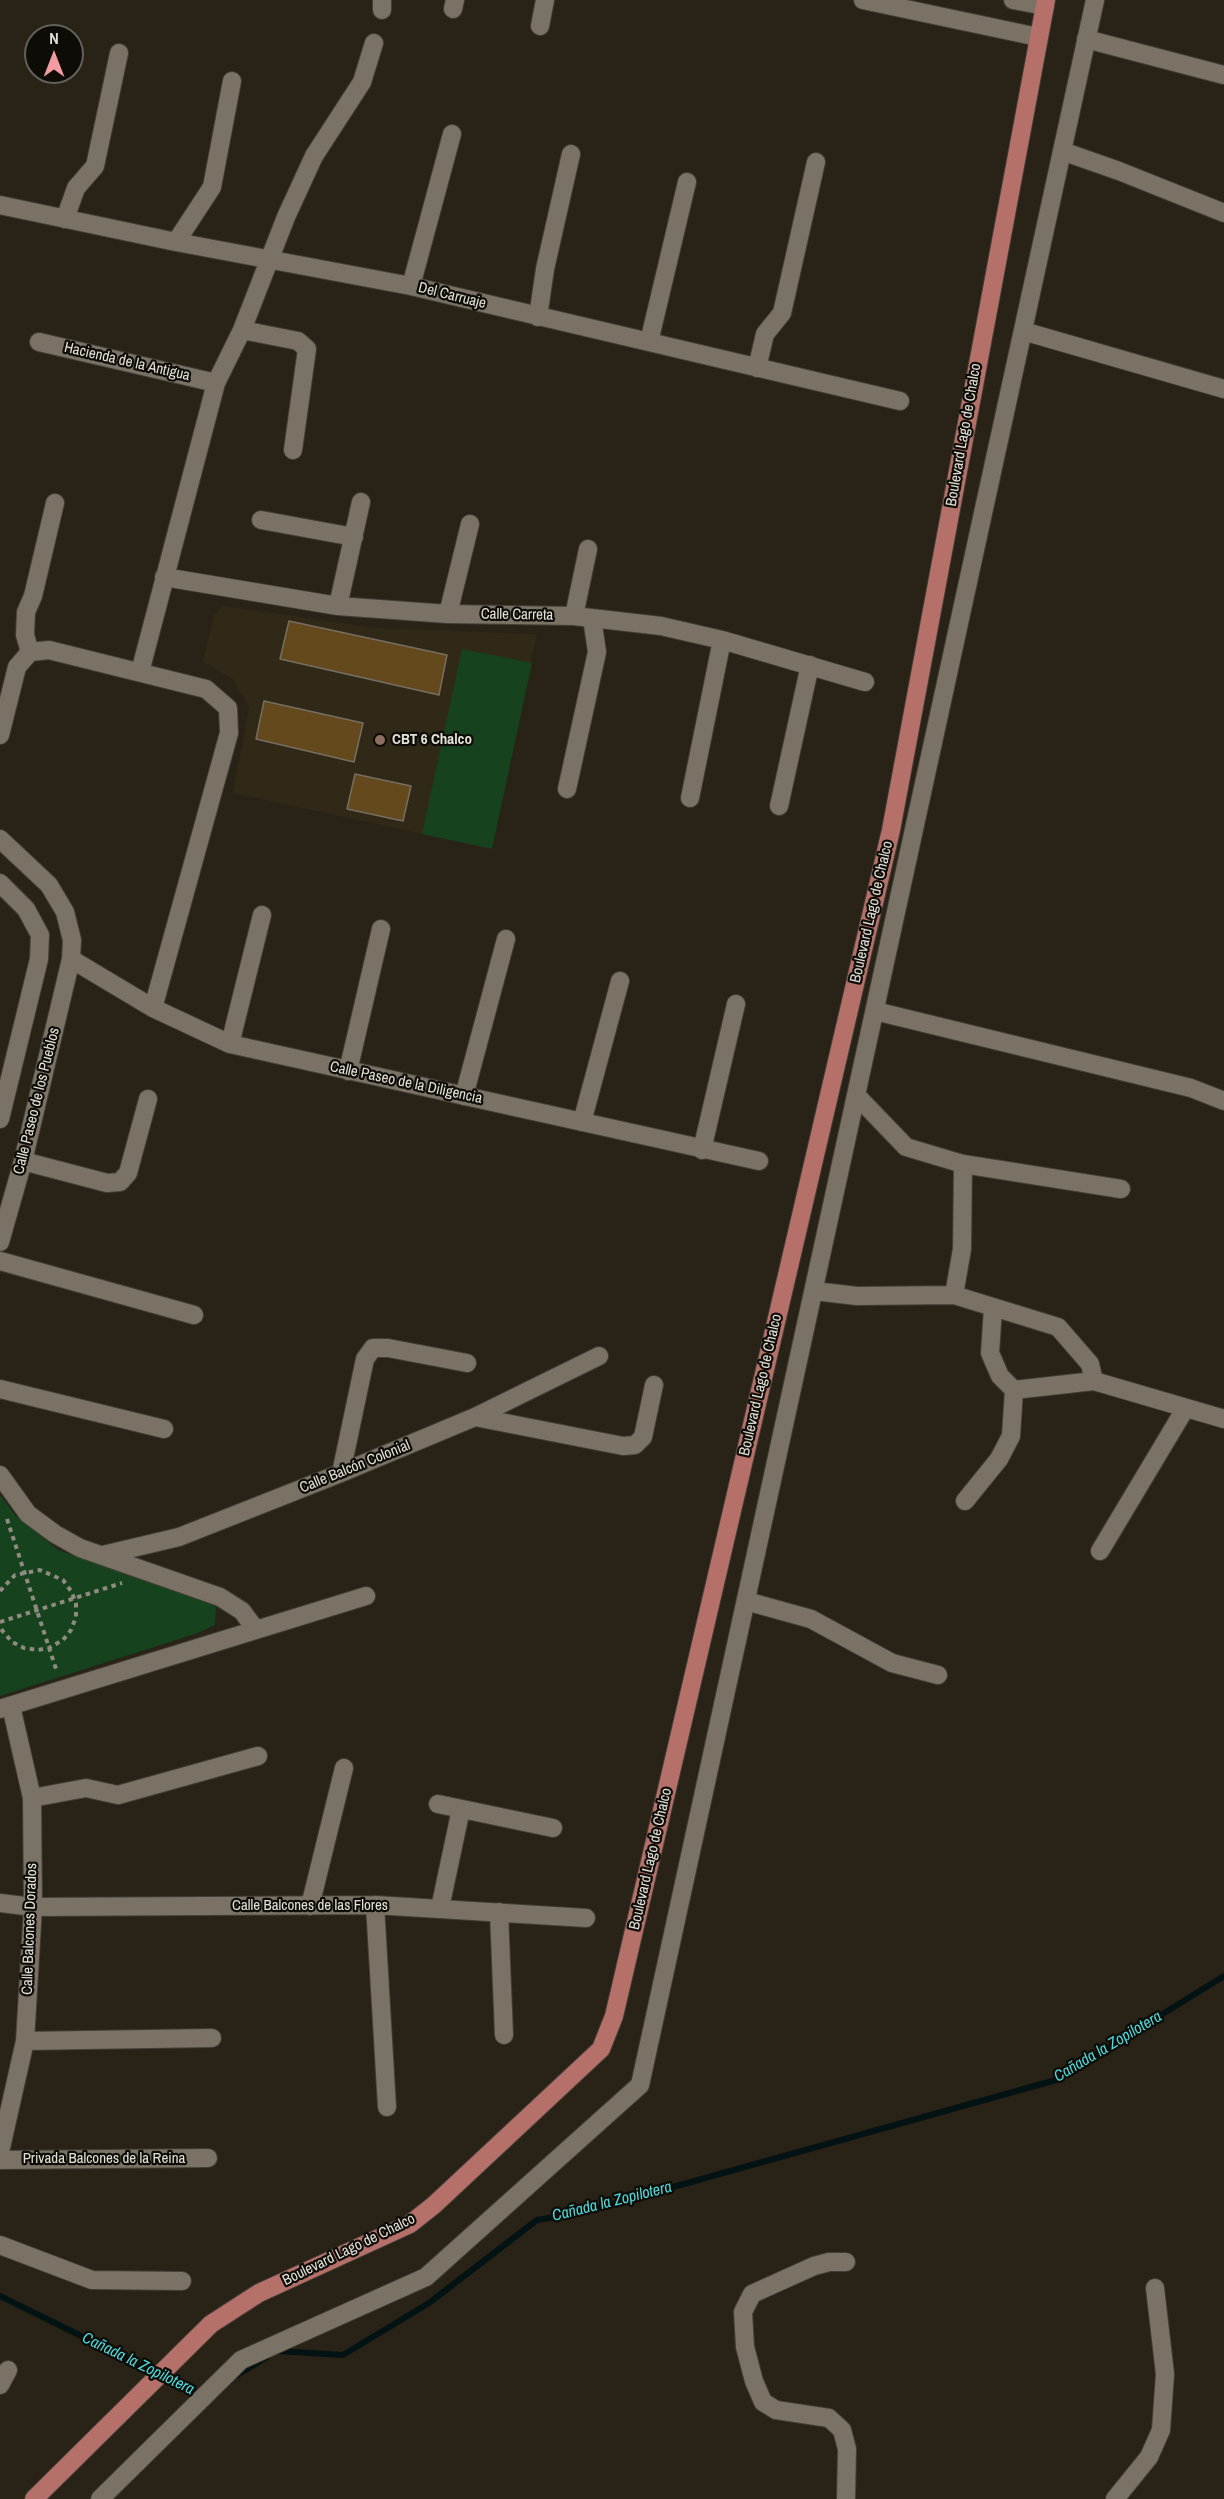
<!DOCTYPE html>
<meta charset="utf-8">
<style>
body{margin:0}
#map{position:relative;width:1224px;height:2499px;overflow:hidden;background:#282217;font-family:"Archivo Narrow",sans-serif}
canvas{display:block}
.north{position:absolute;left:24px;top:24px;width:60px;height:60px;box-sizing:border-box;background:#0e0c07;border:2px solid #64615b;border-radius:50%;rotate:0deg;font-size:16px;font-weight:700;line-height:24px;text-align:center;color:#e4e0d9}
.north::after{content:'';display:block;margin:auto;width:21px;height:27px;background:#f49aa1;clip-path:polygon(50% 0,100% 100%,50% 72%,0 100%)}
</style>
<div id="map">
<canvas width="1224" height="2499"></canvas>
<div class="north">N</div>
</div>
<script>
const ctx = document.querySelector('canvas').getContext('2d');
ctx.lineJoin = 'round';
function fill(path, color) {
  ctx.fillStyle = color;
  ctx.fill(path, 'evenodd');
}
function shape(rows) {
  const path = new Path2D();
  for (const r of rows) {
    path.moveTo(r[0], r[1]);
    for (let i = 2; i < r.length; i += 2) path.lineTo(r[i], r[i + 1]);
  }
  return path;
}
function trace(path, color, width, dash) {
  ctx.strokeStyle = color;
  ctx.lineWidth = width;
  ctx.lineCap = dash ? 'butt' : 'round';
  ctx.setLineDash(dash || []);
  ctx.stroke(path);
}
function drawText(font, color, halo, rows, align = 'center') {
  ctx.font = font + ' "Archivo Narrow",sans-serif';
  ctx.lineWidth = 4.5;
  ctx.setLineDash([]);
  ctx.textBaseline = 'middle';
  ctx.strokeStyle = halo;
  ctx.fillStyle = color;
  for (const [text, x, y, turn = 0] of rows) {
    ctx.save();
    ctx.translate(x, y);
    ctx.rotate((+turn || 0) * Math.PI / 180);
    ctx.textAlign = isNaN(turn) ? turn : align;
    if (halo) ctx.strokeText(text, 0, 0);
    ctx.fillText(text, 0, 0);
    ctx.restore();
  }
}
fill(shape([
 [223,606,376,628,537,634,492,849,233,793,249,707,233,679,203,662,214,615]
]), '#312918');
fill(shape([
 [462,649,532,663,492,849,422,834],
 [0,1495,15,1515,58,1550,216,1606,215,1625,198,1633,0,1696]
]), '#16431d');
trace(shape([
 [0,2296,203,2396],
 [278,2351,343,2355,429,2303,537,2220,580,2213,1056,2080,1224,1976],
 [234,2377,267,2357]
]), '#031213', 6);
const building = shape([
 [289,621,447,655,439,695,280,659,289,621],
 [264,701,363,723,354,762,256,739,264,701],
 [355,774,411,786,403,821,347,809,355,774]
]);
fill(building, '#63491c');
trace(building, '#766e62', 1.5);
const minor = shape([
 [863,0,1038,37],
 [1013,0,1045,6],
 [453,9,455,0],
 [382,10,382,0],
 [540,26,545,0],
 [1086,39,1224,75],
 [1062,151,1119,171,1224,213],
 [0,205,176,242,411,286,900,401],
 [65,219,76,188,95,166,119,53],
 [176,242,212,187,232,81],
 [411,286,452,134],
 [538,317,545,269,571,154],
 [242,330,298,341,307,349,293,450],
 [1023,331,1224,389],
 [39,342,216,383],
 [649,342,687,182],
 [757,368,765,334,782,313,816,162],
 [261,520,354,537],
 [164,577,338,606,448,614,574,616,661,626,722,640,865,682],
 [338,606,361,502],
 [448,614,470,524],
 [574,616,588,549],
 [30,652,25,635,26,612,33,596,55,503],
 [140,672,216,383,242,330,286,217,314,156,362,82,374,43],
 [0,735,17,667,30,652,49,650,206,689,228,708,229,733,153,1008],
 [567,789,597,652,592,618],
 [690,798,722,640],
 [779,806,810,665],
 [0,839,49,885,65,912,72,940,71,959,23,1161,0,1242],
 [0,883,26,909,40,935,39,959,0,1119],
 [71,959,153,1008,230,1044,759,1161],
 [875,1011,1191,1088,1224,1101],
 [230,1044,262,915],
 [348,1071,381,929],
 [464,1096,506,939],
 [857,1096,906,1147,963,1164,1121,1189],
 [582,1122,620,981],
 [702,1150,736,1004],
 [23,1161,107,1183,120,1182,128,1173,148,1099],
 [0,1261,194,1315],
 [814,1291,857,1296,954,1295,1058,1327,1090,1364,1094,1381,1224,1419],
 [954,1295,962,1249,963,1164],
 [0,1389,164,1429],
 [1014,1390,1094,1381],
 [475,1417,623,1446,635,1445,643,1437,654,1385],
 [341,1473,365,1359,373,1348,388,1348,467,1363],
 [0,1475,28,1514,55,1534,80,1548,220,1597,242,1611,256,1630],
 [965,1501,999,1459,1011,1436,1014,1390,1000,1376,990,1353,993,1308],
 [1100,1551,1185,1409],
 [103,1555,179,1537,341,1473,475,1417,599,1356],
 [746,1601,811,1619,892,1663,938,1675],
 [0,1709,366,1596],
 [32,1798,86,1788,118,1795,258,1756],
 [438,1804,553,1828],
 [0,1903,33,1907,375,1905,586,1918],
 [375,1905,387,2107],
 [310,1906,344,1768],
 [440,1908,461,1809],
 [499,1912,504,2035],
 [25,2041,212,2038],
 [0,2152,25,2041,33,1907,32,1798,11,1706],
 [0,2160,208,2158],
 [0,2245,92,2280,182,2281],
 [0,2385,8,2370],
 [100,2499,241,2360,426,2277,640,2085,1095,0],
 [846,2499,847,2449,842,2430,829,2418,776,2410,763,2402,754,2381,745,2347,743,2312,752,2294,814,2266,829,2262,846,2262],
 [1115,2499,1149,2457,1161,2430,1165,2374,1155,2288]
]);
const major = shape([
 [34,2499,211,2324,259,2293,410,2224,434,2205,601,2049,614,2016,891,830,1046,0]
]);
trace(minor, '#433f36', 20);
trace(major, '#433f36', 20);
trace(shape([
 [7,1519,57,1672],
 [0,1591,15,1575,40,1570,63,1580,71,1591,76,1603,76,1617,71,1630,63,1640,49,1648,38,1650,24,1648,12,1642,0,1628],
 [0,1622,122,1583]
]), '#8f8a82', 4, [4.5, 4.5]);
trace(minor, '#797265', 18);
trace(major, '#b6706a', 18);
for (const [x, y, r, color] of [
 [380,740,6,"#8d6e63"]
]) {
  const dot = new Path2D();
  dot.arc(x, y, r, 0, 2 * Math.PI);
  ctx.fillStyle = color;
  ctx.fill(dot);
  trace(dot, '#0e0c07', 2);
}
drawText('15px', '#e4e0d9', '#0e0c07', [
 ["Del Carruaje",452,296,14],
 ["Hacienda de la Antigua",127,362,13],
 ["Boulevard Lago de Chalco",964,435,-80],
 ["Calle Carreta",517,615,1],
 ["Boulevard Lago de Chalco",872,912,-77],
 ["Calle Paseo de la Diligencia",406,1083,12],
 ["Calle Paseo de los Pueblos",37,1101,-76],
 ["Boulevard Lago de Chalco",761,1385,-77],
 ["Calle Balcón Colonial",355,1467,-22],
 ["Boulevard Lago de Chalco",651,1859,-77],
 ["Calle Balcones de las Flores",310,1906],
 ["Calle Balcones Dorados",30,1929,-88],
 ["Privada Balcones de la Reina",104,2159],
 ["Boulevard Lago de Chalco",349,2250,-26]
]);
drawText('bold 15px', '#e4e0d9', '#0e0c07', [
 ["CBT 6 Chalco",392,740]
], 'left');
drawText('italic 16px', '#4ed9dd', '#0e0c07', [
 ["Cañada la Zopilotera",1108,2047,-31],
 ["Cañada la Zopilotera",612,2202,-14],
 ["Cañada la Zopilotera",138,2364,26]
]);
</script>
